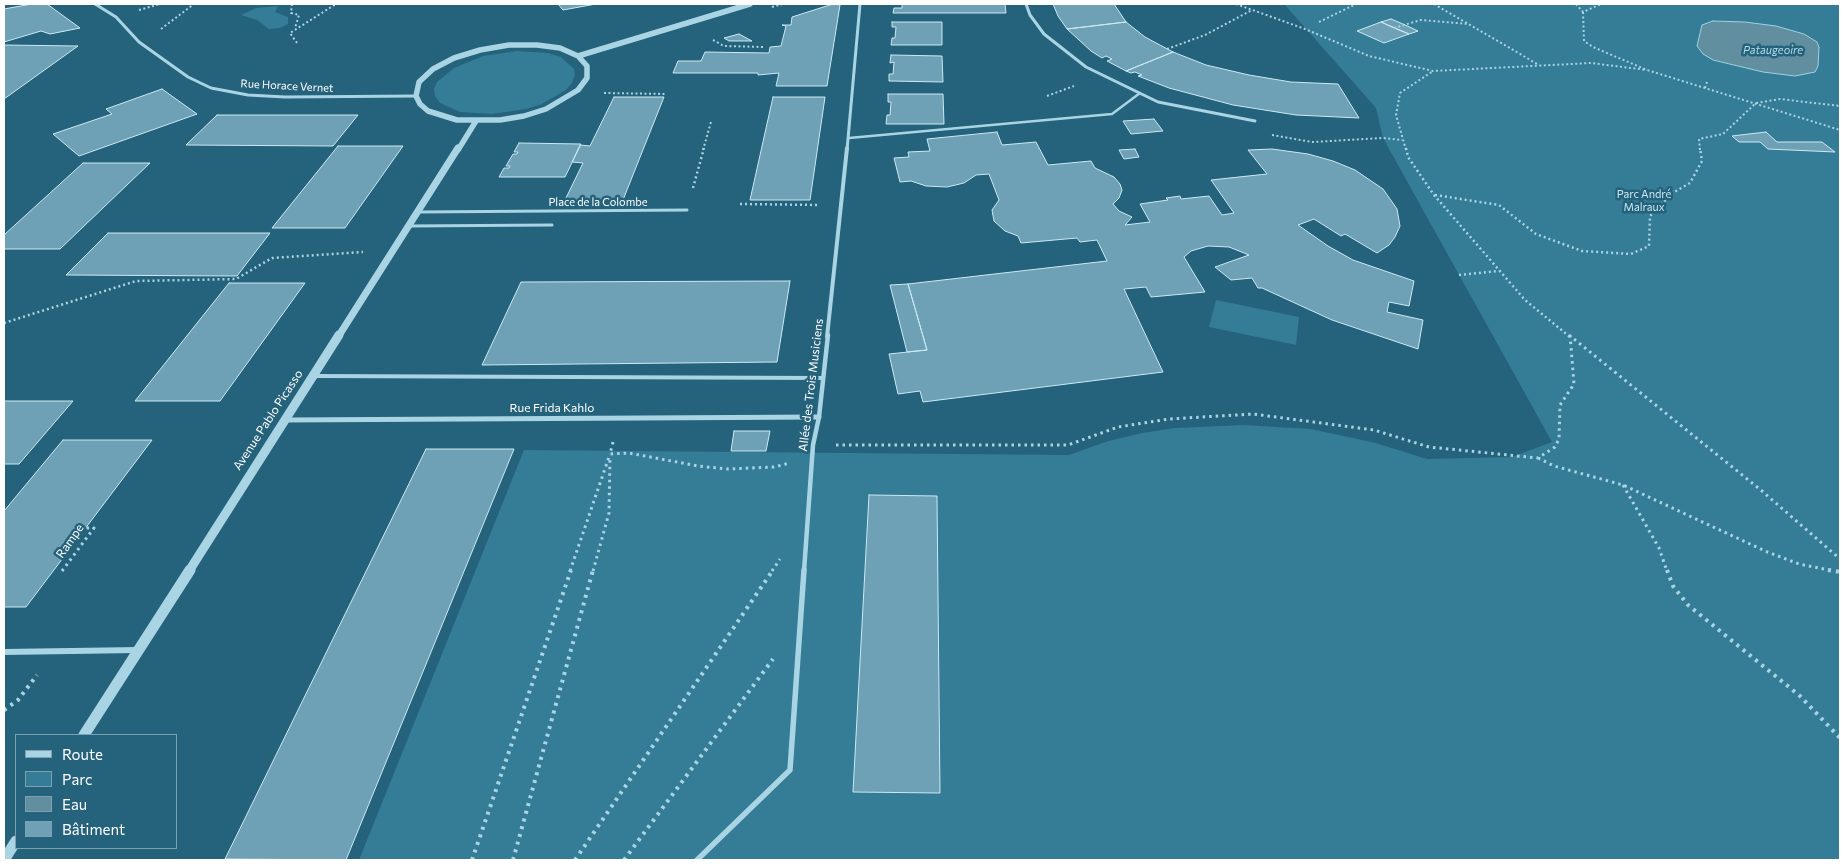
<!DOCTYPE html>
<meta charset="utf-8">
<style>
body{margin:0}
#map{position:relative;width:1844px;height:864px;overflow:hidden;background:#25627b;font-family:Commissioner,sans-serif}
canvas{display:block}
.frame{position:absolute;inset:0;border:5px solid #fff;pointer-events:none}
.legend{position:absolute;left:15px;top:734px;width:162px;height:115px;box-sizing:border-box;background:#25627b;border:1px solid #7ca1b0;margin:0;padding:6px 9px;list-style:none;font-size:15px;color:#fff}
.legend li{display:flex;align-items:center;gap:10px;height:25px}
.legend b{width:25px;border:1px solid #7ca1b0}
</style>
<div id="map">
<canvas width="1844" height="864"></canvas>
<div class="frame"></div>
<ul class="legend">
<li><b style="height:6px;background:#a8d4e4"></b>Route</li>
<li><b style="height:14px;background:#357c96"></b>Parc</li>
<li><b style="height:14px;background:#628f9f"></b>Eau</li>
<li><b style="height:14px;background:#6ea1b5"></b>Bâtiment</li>
</ul>
</div>
<script>
const ctx = document.querySelector('canvas').getContext('2d');
ctx.lineJoin = 'round';
function fill(path, color) {
  ctx.fillStyle = color;
  ctx.fill(path, 'evenodd');
}
function shape(rows) {
  const path = new Path2D();
  for (const r of rows) {
    path.moveTo(r[0], r[1]);
    for (let i = 2; i < r.length; i += 2) path.lineTo(r[i], r[i + 1]);
  }
  return path;
}
function trace(path, color, width, dash) {
  ctx.strokeStyle = color;
  ctx.lineWidth = width;
  ctx.lineCap = dash ? 'butt' : 'round';
  ctx.setLineDash(dash || []);
  ctx.stroke(path);
}
function drawText(font, color, halo, rows, align = 'center') {
  ctx.font = font + ' Commissioner,sans-serif';
  ctx.lineWidth = 5;
  ctx.setLineDash([]);
  ctx.textBaseline = 'middle';
  ctx.strokeStyle = halo;
  ctx.fillStyle = color;
  for (const [text, x, y, turn = 0] of rows) {
    ctx.save();
    ctx.translate(x, y);
    ctx.rotate((+turn || 0) * Math.PI / 180);
    ctx.textAlign = isNaN(turn) ? turn : align;
    if (halo) ctx.strokeText(text, 0, 0);
    ctx.fillText(text, 0, 0);
    ctx.restore();
  }
}
fill(shape([
 [1290,4,1840,4,1840,860,359,860,524,450,1069,455,1108,441,1142,433,1175,428,1243,425,1311,429,1376,443,1427,459,1512,457,1552,442,1383,138,1376,108,1285,5],
 [278,6,275,12,288,17,288,24,280,28,269,29,257,20,241,15,256,8],
 [517,51,548,53,561,57,574,69,575,75,572,83,566,90,542,104,526,109,492,114,460,112,440,103,435,96,434,89,437,82,454,68,483,56],
 [1216,300,1299,317,1296,345,1209,327]
]), '#357c96');
const water = shape([
 [1713,21,1745,22,1776,26,1804,34,1817,42,1819,47,1818,66,1815,72,1795,76,1763,72,1713,60,1703,54,1697,46,1702,25,1713,21]
]);
fill(water, '#628f9f');
trace(water, '#9cd2e5', 1);
const building = shape([
 [32,4,47,4,80,28,50,34,41,31,4,42,4,9,32,4],
 [558,4,596,4,563,10,558,4],
 [833,4,840,5,827,86,776,86,779,73,758,75,758,73,673,73,678,61,701,61,705,52,769,53,770,47,781,46,786,26,782,25,791,25,792,17,833,4],
 [902,4,1005,4,1006,13,893,13,894,8,902,8,902,4],
 [1053,4,1114,4,1126,22,1067,29,1058,16,1053,4],
 [1391,19,1403,24,1418,31,1409,34,1381,22,1391,19],
 [892,22,942,22,942,45,891,45,892,38,895,38,896,27,892,27,892,22],
 [1126,22,1145,37,1173,52,1126,71,1107,61,1112,59,1106,56,1102,58,1091,51,1067,29,1126,22],
 [1381,22,1394,28,1409,34,1384,43,1357,31,1381,22],
 [739,34,752,41,729,41,724,38,739,34],
 [4,45,78,46,4,99,4,45],
 [1173,52,1206,65,1249,75,1291,82,1338,84,1359,118,1296,115,1233,105,1169,88,1138,76,1142,75,1135,72,1131,73,1126,71,1173,52],
 [891,55,942,56,943,82,889,81,889,74,893,74,894,62,890,63,891,55],
 [162,89,197,114,79,156,53,134,112,114,106,109,162,89],
 [888,94,943,94,944,124,886,124,887,115,890,115,891,102,888,102,888,94],
 [614,97,664,97,623,200,565,200,583,163,572,162,580,145,590,146,614,97],
 [773,97,825,97,810,200,750,200,773,97],
 [217,115,358,115,333,146,186,145,217,115],
 [1154,119,1163,131,1131,134,1123,121,1154,119],
 [997,132,1002,145,1036,142,1048,165,1091,161,1095,168,1114,177,1120,184,1122,190,1119,198,1113,204,1119,211,1132,217,1125,225,1150,222,1140,204,1168,200,1166,198,1180,196,1181,199,1209,196,1222,215,1234,213,1211,180,1267,174,1248,150,1272,149,1308,154,1333,161,1355,170,1383,189,1397,209,1400,226,1395,237,1389,245,1377,253,1345,234,1341,236,1314,219,1298,225,1328,246,1353,260,1414,281,1409,306,1389,302,1387,312,1423,320,1418,349,1332,320,1262,288,1258,288,1252,278,1231,280,1215,267,1249,255,1229,247,1208,246,1191,251,1184,257,1205,292,1151,297,1146,287,1124,289,1163,372,923,402,920,391,898,394,889,354,927,350,908,284,1107,261,1097,240,1080,242,1077,238,1021,243,1018,236,1005,231,994,221,992,210,999,200,989,174,976,175,964,183,947,187,926,186,911,181,900,182,894,158,909,157,908,152,930,151,927,139,997,132],
 [1766,132,1777,142,1822,142,1835,152,1768,149,1760,142,1739,142,1732,136,1766,132],
 [519,143,581,144,565,177,499,177,504,168,509,168,510,166,506,166,513,154,517,154,518,152,514,152,519,143],
 [338,146,403,146,345,228,272,228,338,146],
 [1135,149,1139,157,1124,159,1119,150,1135,149],
 [83,163,150,163,60,249,4,249,4,235,83,163],
 [108,233,270,233,237,276,66,275,108,233],
 [790,281,777,362,482,365,521,282,790,281],
 [229,283,305,283,220,401,135,401,229,283],
 [908,284,927,350,907,352,890,285,908,284],
 [4,401,73,401,19,464,4,464,4,401],
 [734,431,770,431,766,451,731,451,734,431],
 [63,440,152,440,26,607,4,607,4,511,63,440],
 [426,449,514,449,346,860,225,859,426,449],
 [869,495,937,496,940,793,853,792,869,495]
]);
fill(building, '#6ea1b5');
trace(building, '#cbe9f4', 1);
trace(shape([
 [292,4,291,13,299,15,295,28],
 [1236,4,1305,29,1369,56,1433,71,1591,63,1647,70],
 [1434,4,1539,65],
 [1576,4,1583,12,1601,4],
 [772,7,783,4],
 [139,10,160,4],
 [1583,12,1584,41,1593,47,1647,70,1840,130],
 [1319,22,1356,4],
 [1394,28,1421,20,1469,24],
 [161,29,194,4],
 [713,40,724,46,763,47],
 [297,43,290,33,336,4],
 [1167,49,1205,35,1252,10],
 [1705,88,1707,82],
 [604,93,666,94],
 [1047,96,1074,86],
 [1272,135,1312,142,1383,138,1402,140],
 [703,150,711,122],
 [1406,150,1396,115,1400,93,1433,71],
 [1700,150,1699,139,1723,134,1756,103,1780,99,1840,106]
]), '#a8d4e4', 2, [2, 2.5]);
trace(shape([
 [1406,148,1408,157,1434,195,1525,300,1570,337],
 [693,188,704,148],
 [1435,195,1499,205,1536,234,1582,251,1631,254,1649,246,1650,216,1671,194,1690,183,1702,161,1700,148],
 [740,204,820,205],
 [1459,275,1499,271],
 [4,323,136,281,236,279,272,258,363,252]
]), '#a8d4e4', 2.5, [2, 3]);
trace(shape([
 [1569,335,1762,491,1840,559],
 [613,442,610,454,629,453,698,466,728,469,774,467,790,463],
 [836,445,1068,445,1118,427,1169,419,1253,414,1374,430,1429,447,1538,458,1555,447,1559,439,1560,405,1574,384,1570,335],
 [1538,458,1554,466,1623,485,1765,551,1799,564,1834,571],
 [1623,485,1659,548,1667,571],
 [62,571,94,528,86,528],
 [570,571,610,454],
 [593,571,609,513,610,457],
 [772,571,780,559]
]), '#a8d4e4', 3, [2.5, 4]);
trace(shape([
 [1667,570,1673,586,1688,605,1800,696,1840,738],
 [1828,570,1840,572],
 [4,710,18,700,37,675],
 [472,860,571,570],
 [513,860,593,570],
 [575,860,773,570],
 [624,860,773,659]
]), '#a8d4e4', 4, [3, 5]);
trace(shape([
 [849,138,1112,114,1140,93]
]), '#a8d4e4', 2.5);
trace(shape([
 [418,212,687,210],
 [409,226,552,225]
]), '#a8d4e4', 3);
trace(shape([
 [315,376,823,378]
]), '#a8d4e4', 4);
trace(shape([
 [847,150,860,4]
]), '#a8d4e4', 3);
trace(shape([
 [827,337,847,148]
]), '#a8d4e4', 4);
trace(shape([
 [804,571,813,445,819,417,828,335]
]), '#a8d4e4', 4.5);
trace(shape([
 [697,860,790,770,804,570]
]), '#a8d4e4', 5.5);
trace(shape([
 [95,4,116,17,139,42,188,77,211,88,248,95,285,97,416,96],
 [1026,4,1030,15,1044,34,1086,67,1158,102,1255,121]
]), '#a8d4e4', 3);
trace(shape([
 [285,420,819,417]
]), '#a8d4e4', 5);
trace(shape([
 [4,652,138,650]
]), '#a8d4e4', 6);
trace(shape([
 [509,45,537,45,560,48,578,56,587,66,587,78,578,90,546,109,524,116,500,120,457,120,428,111,420,104,416,96,419,82,433,69,454,58,480,50,509,45],
 [578,56,750,4],
 [458,150,476,121]
]), '#a8d4e4', 5.5);
trace(shape([
 [338,337,458,148]
]), '#a8d4e4', 7);
trace(shape([
 [189,571,339,335]
]), '#a8d4e4', 9);
trace(shape([
 [84,735,190,570],
 [4,860,16,841]
]), '#a8d4e4', 11);
drawText('italic 11px', '#b3ddec', '#25627b', [
 ["Pataugeoire",1773,50]
]);
drawText('11px', '#fff', '#25627b', [
 ["Rue Horace Vernet",287,86,3],
 ["Place de la Colombe",598,202]
]);
drawText('11px', '#cbe9f4', '#25627b', [
 ["Parc André",1644,194],
 ["Malraux",1644,207]
]);
drawText('12px', '#fff', '#25627b', [
 ["Allée des Trois Musiciens",811,385,-83],
 ["Rue Frida Kahlo",552,408],
 ["Avenue Pablo Picasso",268,420,-57],
 ["Rampe",70,541,-55]
]);
</script>
